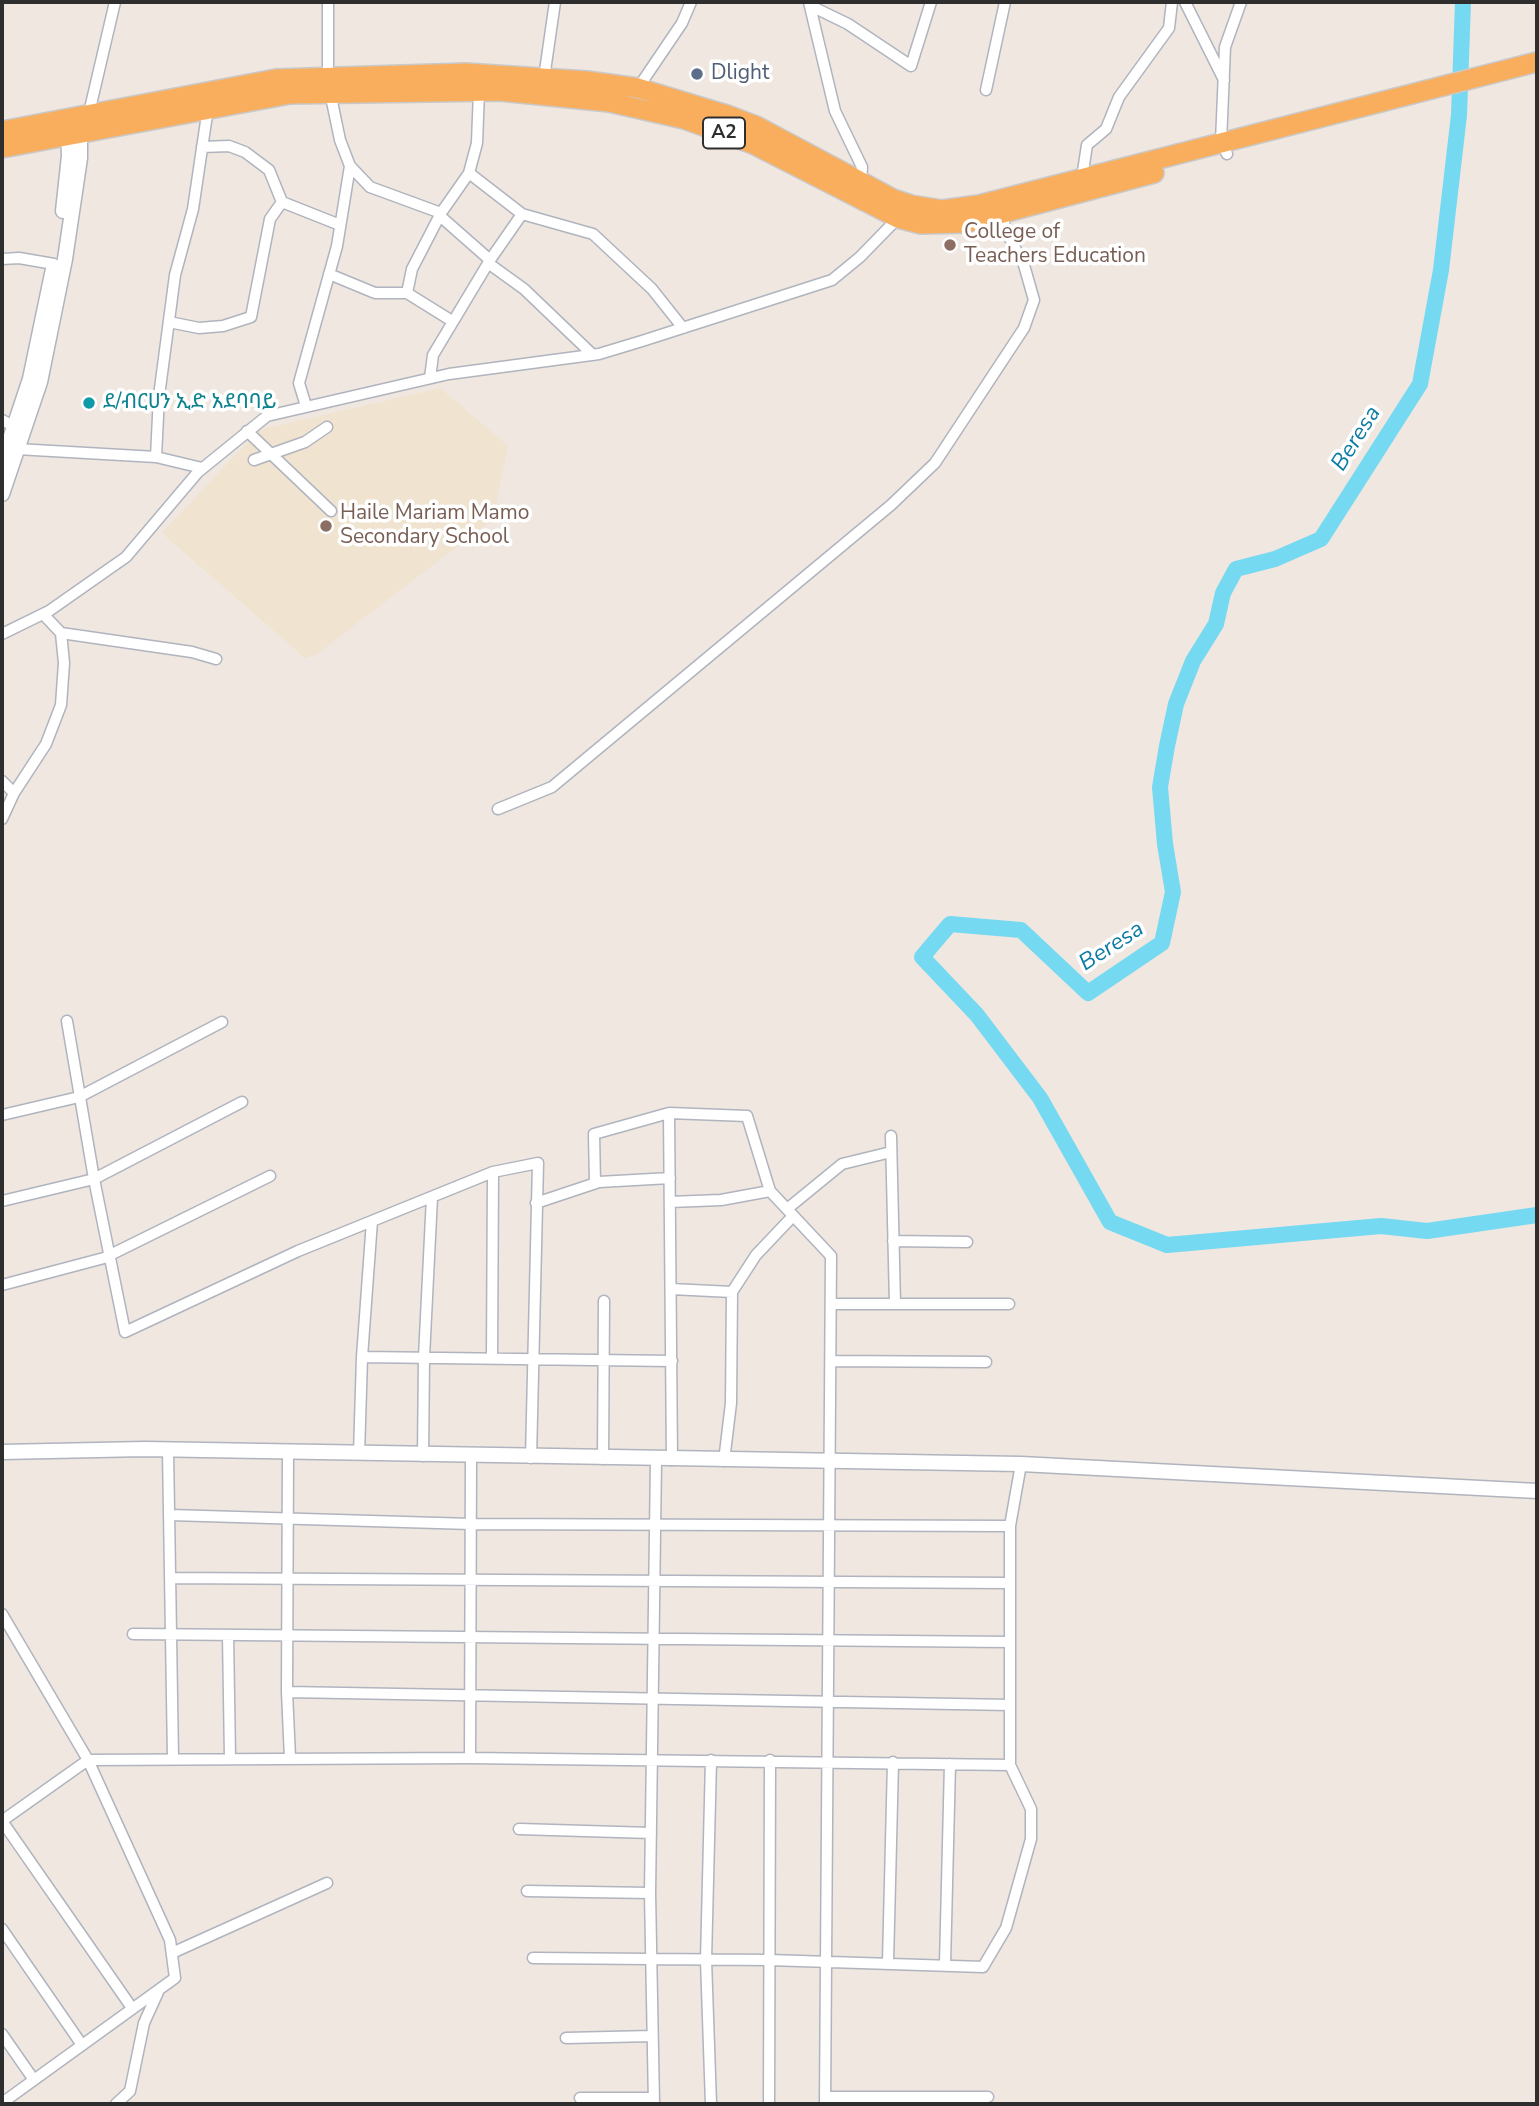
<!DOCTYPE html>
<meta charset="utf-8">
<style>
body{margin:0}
#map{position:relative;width:1539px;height:2106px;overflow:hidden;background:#efe7e0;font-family:"Nunito Sans",sans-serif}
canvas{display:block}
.frame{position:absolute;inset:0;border:4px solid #2e2e2e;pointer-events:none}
</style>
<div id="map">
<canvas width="1539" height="2106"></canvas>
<div class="frame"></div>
</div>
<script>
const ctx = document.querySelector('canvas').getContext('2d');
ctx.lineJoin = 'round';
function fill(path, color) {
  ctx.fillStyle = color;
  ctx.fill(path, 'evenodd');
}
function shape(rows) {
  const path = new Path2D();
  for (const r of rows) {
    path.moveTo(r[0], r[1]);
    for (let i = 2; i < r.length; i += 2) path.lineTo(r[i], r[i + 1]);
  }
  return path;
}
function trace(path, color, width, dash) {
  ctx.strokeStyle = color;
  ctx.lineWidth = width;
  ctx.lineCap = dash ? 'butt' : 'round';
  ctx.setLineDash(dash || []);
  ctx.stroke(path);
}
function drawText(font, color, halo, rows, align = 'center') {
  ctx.font = font + ' "Nunito Sans","Noto Sans Ethiopic",sans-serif';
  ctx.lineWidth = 7;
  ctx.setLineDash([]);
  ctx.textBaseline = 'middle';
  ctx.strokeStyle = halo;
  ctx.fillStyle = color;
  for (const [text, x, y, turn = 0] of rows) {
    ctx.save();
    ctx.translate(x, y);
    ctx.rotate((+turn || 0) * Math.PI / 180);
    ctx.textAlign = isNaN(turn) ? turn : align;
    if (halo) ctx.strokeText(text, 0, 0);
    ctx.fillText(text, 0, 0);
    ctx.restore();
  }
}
fill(shape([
 [440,388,508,446,493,519,317,654,305,658,162,533,259,430]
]), '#f0e3d0');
trace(shape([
 [1463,2,1459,115,1441,270,1420,384,1321,539,1275,559,1236,569,1223,593,1216,624,1193,661,1176,704,1167,746,1160,787,1165,844,1173,892,1162,943,1088,993,1021,930,950,924,922,957,977,1015,1040,1098,1110,1222,1167,1245,1381,1226,1427,1231,1537,1215]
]), '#74d9f1', 16);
const minor = shape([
 [809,2,835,111,862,167,861,185],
 [1185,2,1224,80],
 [811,6,848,24,911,66,931,2],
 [328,76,328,2],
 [544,78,555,2],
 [638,88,682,23,691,2],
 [986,90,1005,2],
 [89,113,115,2],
 [202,147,229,146,245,152,269,170,282,202,340,225],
 [1227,154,1221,142,1225,47,1241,2],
 [350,166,370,187,441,213,469,173,477,143,479,91],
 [1082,178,1087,145,1106,129,1119,97,1169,28,1172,2],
 [522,214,593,234,652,289,683,328],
 [440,216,490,260,522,214,469,173],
 [2,259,19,258,54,264],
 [488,263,524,289,593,355],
 [329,274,375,293,407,293,412,269,441,213],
 [407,293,452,321],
 [169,322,199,328,223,326,251,317,270,219,282,202],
 [430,378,433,355,490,260],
 [306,406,299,383,337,246,350,166,340,140,330,92],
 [2,420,15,427],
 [247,431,331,511],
 [17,449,156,457],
 [254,460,305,442,327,427],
 [202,468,156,457,159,396,175,275,193,209,208,108],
 [43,614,61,633,192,652,216,659],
 [2,634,49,611,126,557,198,472,267,416,449,374,599,354,642,341,832,280,860,257,898,218],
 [2,781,14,793],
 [498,809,552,787,891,505,935,463,1024,328,1034,300,1024,265,1005,229,1002,209],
 [2,819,14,793,46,744,61,705,64,663,61,633],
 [67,1021,94,1179,125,1332,298,1251,493,1172],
 [2,1115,79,1097,222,1022],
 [891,1136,895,1304],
 [595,1183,594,1134,669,1113],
 [2,1201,94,1179,242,1102],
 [670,1202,721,1200,770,1191],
 [536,1203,599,1182,670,1178],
 [787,1209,842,1164,891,1152],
 [893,1241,967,1242],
 [2,1285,104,1258,270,1176],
 [671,1289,732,1292,731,1403,724,1461],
 [732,1292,756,1255,793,1216],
 [831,1304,1009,1304],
 [362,1357,672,1361],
 [492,1357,493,1172,538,1163,531,1458],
 [831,1361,986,1362],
 [168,1450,173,1758],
 [288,1453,287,1692,290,1758],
 [359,1454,362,1357,372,1221],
 [423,1456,424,1357,432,1197],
 [603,1459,604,1301],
 [672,1460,669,1113,747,1116,770,1191,831,1256,825,2104],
 [170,1515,471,1524,1010,1526],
 [170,1578,1009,1583],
 [2,1614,88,1760,170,1940,175,1978,2,2103],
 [133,1634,1010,1642],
 [228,1635,230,1758],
 [287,1692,1010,1705],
 [470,1758,471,1457],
 [711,1760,706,1960,711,2104],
 [2,1821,88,1760,470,1758,1010,1765,1010,1526,1021,1464],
 [2,1821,132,2008],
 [519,1829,651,1833],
 [527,1891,650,1893],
 [2,1929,82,2045],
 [172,1953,327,1883],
 [533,1958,769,1960,983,1967,1006,1928,1031,1839,1031,1809,1010,1765],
 [888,1962,893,1762],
 [945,1964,950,1764],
 [2,2034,34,2080],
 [566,2038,652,2036],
 [826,2097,988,2097],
 [580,2098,654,2098],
 [116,2104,130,2091,144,2023,159,1990],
 [654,2104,650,1893,656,1460],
 [769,2104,770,1760]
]);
const tertiary = shape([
 [63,211,69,156,68,127],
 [2,463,30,379,53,269],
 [2,494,40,382,65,259,80,158,80,124],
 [2,1452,145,1449,1021,1464,1537,1491]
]);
const trunk = shape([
 [2,131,276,79,466,73,587,81,638,88,727,115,756,126,893,199,911,205,942,210,979,205,1537,62],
 [2,148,290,94,500,91,609,102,684,119,753,144,898,218,921,224,965,223,1154,173]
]);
trace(minor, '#b0b4be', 13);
trace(tertiary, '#b0b4be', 17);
trace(trunk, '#c9c9c9', 22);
trace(minor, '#fff', 10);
trace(tertiary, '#fff', 14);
trace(trunk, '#f9ae5e', 19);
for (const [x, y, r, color] of [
 [697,74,7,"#5c6f8a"],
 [950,245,7,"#8d6e63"],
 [89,403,7,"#0f9aa8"],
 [326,526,7,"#8d6e63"]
]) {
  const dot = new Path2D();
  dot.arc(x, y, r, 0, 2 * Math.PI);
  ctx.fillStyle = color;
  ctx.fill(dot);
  trace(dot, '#fff', 2.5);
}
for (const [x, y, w] of [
 [724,133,42]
]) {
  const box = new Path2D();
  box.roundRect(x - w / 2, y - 15.5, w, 31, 5);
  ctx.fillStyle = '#fff';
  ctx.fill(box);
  trace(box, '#2e2e2e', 2);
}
drawText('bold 19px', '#2e2e2e', null, [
 ["A2",724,133]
]);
drawText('21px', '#4e5e75', '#fff', [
 ["Dlight",711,74]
], 'left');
drawText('21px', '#785e54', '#fff', [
 ["College of",964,233],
 ["Teachers Education",964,257],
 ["Haile Mariam Mamo",340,514],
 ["Secondary School",340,538]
], 'left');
drawText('21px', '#0d838f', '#fff', [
 ["ደ/ብርሀን ኢድ አደባባይ",103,403]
], 'left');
drawText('italic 23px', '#0c7ba3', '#fff', [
 ["Beresa",1357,439,-58],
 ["Beresa",1112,947,-33]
]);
</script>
